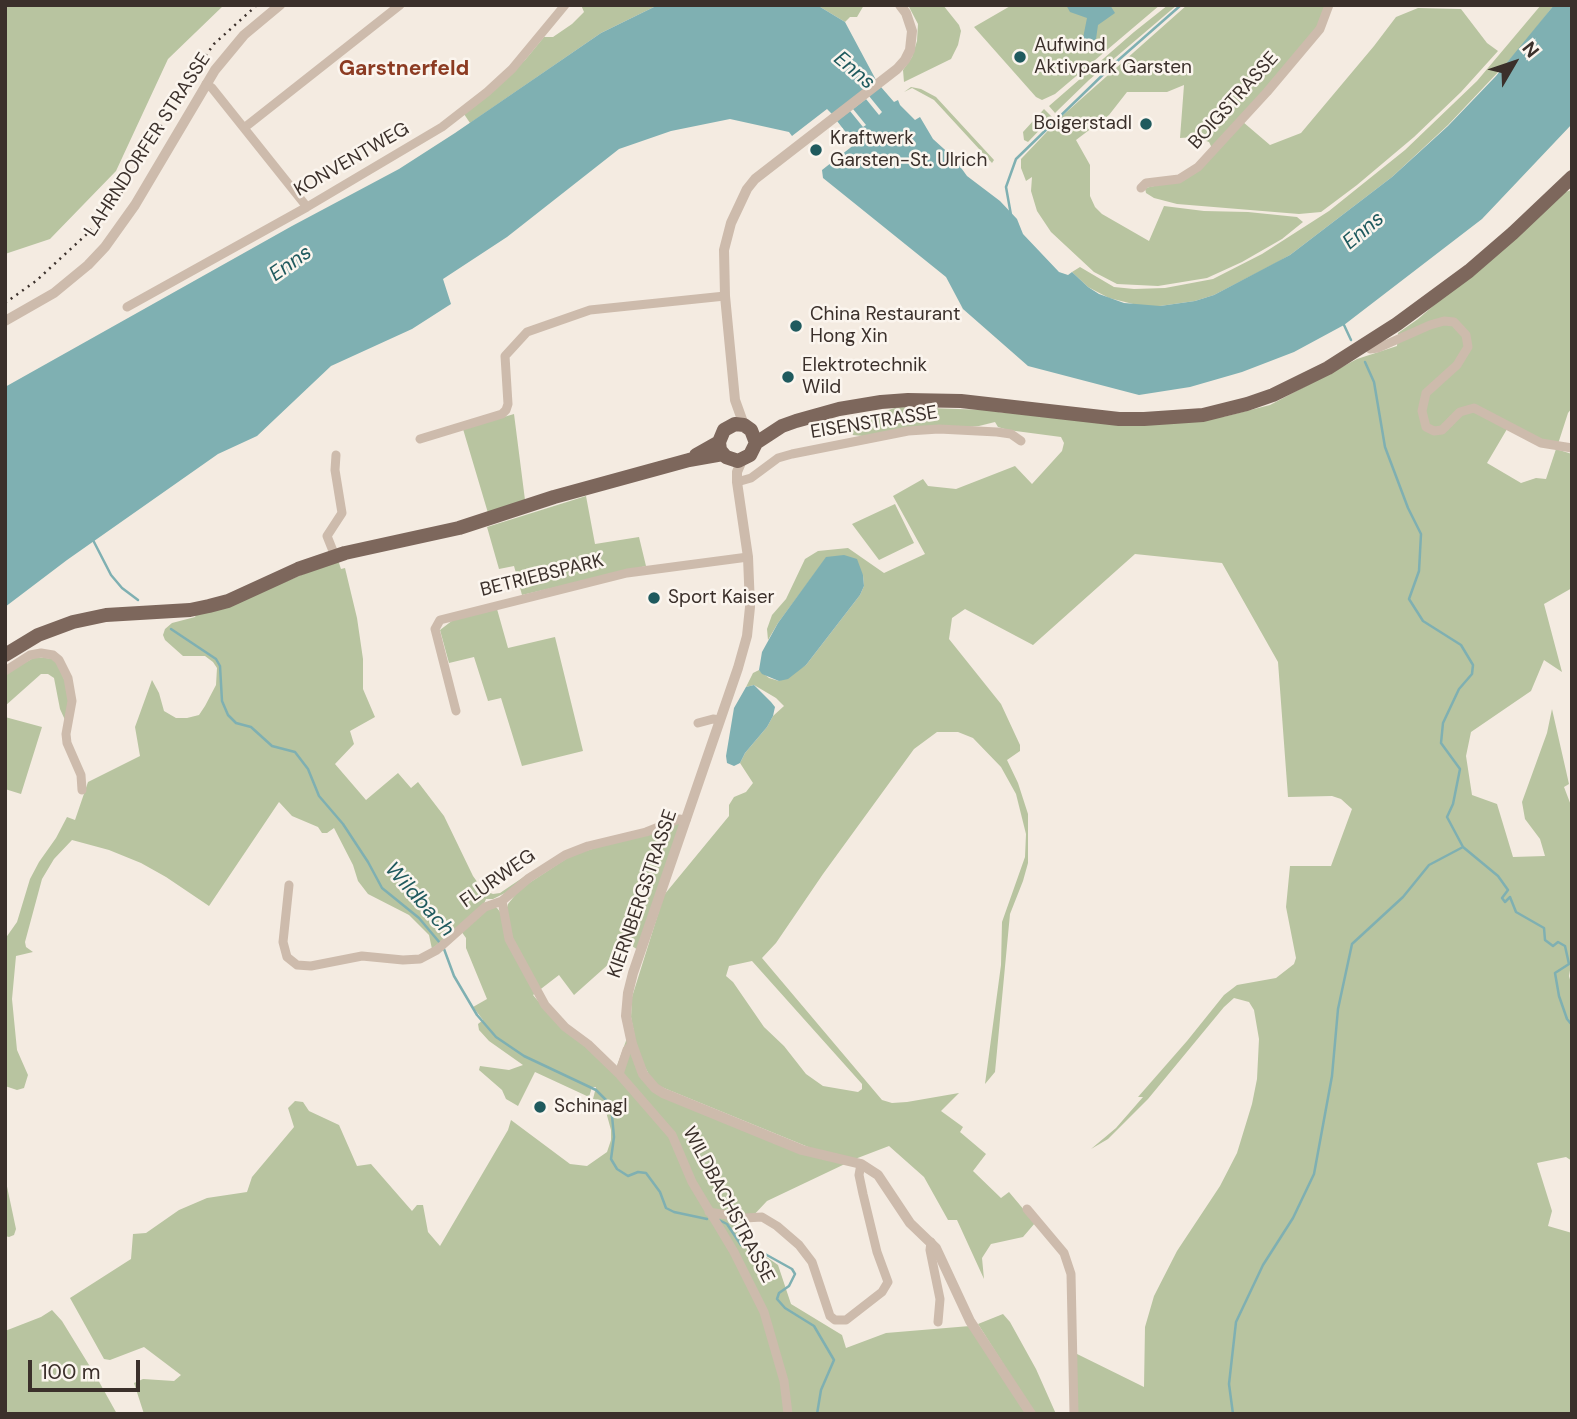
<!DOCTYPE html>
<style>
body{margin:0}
#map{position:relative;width:1577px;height:1419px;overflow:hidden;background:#f4ebe1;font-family:"DM Sans",sans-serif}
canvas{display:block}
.frame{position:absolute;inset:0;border:7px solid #3b302b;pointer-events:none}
.north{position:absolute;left:1479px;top:28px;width:70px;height:70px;-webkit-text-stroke:5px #fbf5ee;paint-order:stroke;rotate:51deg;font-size:19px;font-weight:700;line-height:28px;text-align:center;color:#3b302b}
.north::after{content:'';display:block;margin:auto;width:24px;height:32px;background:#3b302b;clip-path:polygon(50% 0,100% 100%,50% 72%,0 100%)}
.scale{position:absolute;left:28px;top:1360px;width:112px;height:32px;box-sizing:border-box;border:4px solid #3b302b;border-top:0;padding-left:9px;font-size:21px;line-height:24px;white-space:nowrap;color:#3b302b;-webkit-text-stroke:5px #fbf5ee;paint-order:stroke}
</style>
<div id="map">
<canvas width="1577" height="1419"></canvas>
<div class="frame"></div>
<div class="north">N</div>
<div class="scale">100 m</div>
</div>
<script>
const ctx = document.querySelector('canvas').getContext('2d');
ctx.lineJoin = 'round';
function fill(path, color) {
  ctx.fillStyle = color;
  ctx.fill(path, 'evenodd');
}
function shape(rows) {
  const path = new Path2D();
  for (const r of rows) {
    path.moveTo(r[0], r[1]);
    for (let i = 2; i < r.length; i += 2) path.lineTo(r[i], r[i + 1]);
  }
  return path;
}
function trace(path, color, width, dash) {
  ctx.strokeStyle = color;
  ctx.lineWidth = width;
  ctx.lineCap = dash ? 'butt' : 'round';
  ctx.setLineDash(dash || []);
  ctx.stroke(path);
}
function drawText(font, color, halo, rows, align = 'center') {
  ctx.font = font + ' "DM Sans",sans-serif';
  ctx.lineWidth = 5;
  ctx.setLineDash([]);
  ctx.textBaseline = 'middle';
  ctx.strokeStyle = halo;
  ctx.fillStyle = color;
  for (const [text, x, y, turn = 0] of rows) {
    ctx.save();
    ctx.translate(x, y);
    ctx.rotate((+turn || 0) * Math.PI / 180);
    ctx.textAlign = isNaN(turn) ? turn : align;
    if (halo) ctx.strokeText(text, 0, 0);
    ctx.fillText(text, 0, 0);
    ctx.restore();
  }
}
fill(shape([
 [5,5,224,5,168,59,116,171,50,239,5,254],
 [581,5,658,5,601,33,470,123,464,114,525,60,544,37,553,37,572,24,584,12],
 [817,5,864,5,857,17,850,17,845,22],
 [908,5,943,5,959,25,961,31,958,45,951,59,904,82,903,70,912,57,917,41,918,24],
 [1012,5,1160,5,1055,94,1042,100,1036,97,974,27],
 [1168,5,1177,5,1089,80,1055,113,1049,106,1134,32],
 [1187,5,1325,5,1321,21,1295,56,1212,148,1209,142,1195,137,1180,138,1184,85,1167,92,1127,92,1109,115,1076,140,1090,165,1090,196,1095,207,1102,214,1149,241,1164,206,1204,211,1248,212,1297,217,1303,222,1282,239,1242,262,1207,278,1158,286,1117,284,1094,272,1051,232,1037,211,1031,191,1032,177,1026,181,1021,168,1021,159,1062,116],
 [1541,5,1554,5,1518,51,1448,125,1392,177,1290,255,1274,264,1214,295,1195,301,1160,306,1141,306,1109,298,1088,287,1072,272,1080,267,1114,287,1134,289,1165,288,1213,279,1262,254,1329,211,1405,150,1477,81],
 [1418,8,1461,9,1487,43,1498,51,1461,92,1414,137,1357,185,1321,212,1299,214,1177,204,1154,198,1146,193,1145,188,1177,181,1243,122,1270,145,1301,133,1374,46,1396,17],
 [911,87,921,89,936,97,994,160,992,163,934,100,912,88,904,92],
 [1044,109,1052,117,1028,142,1024,140,1023,132],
 [1572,190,1572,408,1568,413,1558,444,1546,442,1510,424,1487,463,1521,483,1536,478,1546,479,1556,449,1572,454,1572,588,1544,604,1562,672,1544,660,1531,691,1471,732,1466,756,1472,795,1497,804,1513,857,1545,856,1540,839,1525,819,1522,802,1547,733,1552,709,1569,784,1564,787,1572,808,1572,959,1569,976,1572,987,1572,1161,1566,1157,1537,1163,1552,1211,1548,1226,1572,1233,1572,1414,1076,1414,1073,1352,1144,1387,1145,1327,1154,1296,1177,1251,1220,1186,1237,1153,1252,1104,1257,1079,1259,1039,1254,1010,1249,1002,1234,998,1224,1007,1148,1099,1108,1139,1091,1149,1116,1128,1143,1097,1138,1097,1187,1041,1224,995,1237,985,1276,978,1294,964,1296,958,1286,907,1290,866,1331,866,1352,809,1341,799,1332,796,1288,797,1278,662,1222,563,1135,554,1033,645,965,609,952,618,949,639,1001,704,1020,745,1020,751,1007,760,1018,783,1028,814,1028,863,1023,881,1010,914,995,1072,985,1084,1001,965,1002,922,1025,857,1026,834,1016,794,1001,767,973,738,958,732,937,732,914,749,823,874,776,943,762,958,882,1100,892,1103,907,1102,959,1093,941,1111,963,1127,960,1132,986,1154,973,1171,1001,1198,1009,1192,1035,1223,1023,1237,991,1244,982,1258,984,1279,957,1220,948,1220,924,1177,889,1146,855,1159,818,1151,654,1084,638,1054,631,1017,632,997,664,895,729,816,729,805,734,797,746,792,753,783,740,763,745,753,767,727,773,716,784,706,776,698,754,685,746,687,753,673,759,670,769,678,779,681,806,665,860,595,864,586,863,575,827,557,778,623,768,640,767,629,772,615,786,599,805,559,818,551,848,548,884,573,925,554,893,496,923,479,928,486,956,489,1015,466,1032,484,1062,451,1064,443,1061,437,1008,430,998,427,995,422,979,426,862,436,853,435,851,430,856,423,867,417,898,407,988,410,1004,413,1223,417,1270,405,1357,359,1397,346,1398,333,1418,319,1565,192],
 [752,961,862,1084,862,1089,858,1092,823,1086,806,1074,784,1046,764,1027,733,982,726,976,729,966],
 [514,414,525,500,488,513,463,429],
 [586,496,595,544,639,537,646,566,522,595,514,566,499,569,487,527],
 [895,504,914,543,879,560,852,524],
 [338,560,341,569,345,568,357,618,363,659,363,689,375,717,350,731,354,744,335,764,366,800,398,773,411,788,418,782,444,816,473,876,483,890,493,894,500,893,531,872,509,891,493,899,486,899,484,904,432,949,429,935,409,915,368,894,358,881,353,865,334,828,327,833,322,833,318,827,292,816,279,802,209,906,166,877,141,863,109,850,72,840,54,859,42,879,25,942,26,947,33,952,16,956,12,999,17,1050,28,1075,24,1088,17,1090,5,1086,5,939,17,922,30,879,39,862,56,838,67,817,75,820,88,782,140,756,135,727,152,680,159,693,164,711,176,718,187,718,199,715,205,706,216,685,217,668,213,662,205,656,183,656,165,640,163,635,165,629,172,623,195,617,197,613,270,588],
 [497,609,508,648,555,637,583,751,522,766,501,698,488,701,474,657,449,663,440,630,453,620],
 [35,657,56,659,70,694,65,720,60,709,54,678,48,674,41,674,5,706,5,674],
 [5,717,42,727,21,794,5,789],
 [679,823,681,827,638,950,632,946,616,965,611,962,574,995,559,975,533,995,549,1014,584,1043,614,1074,627,1038,649,1085,847,1163,767,1201,735,1235,778,1265,791,1304,842,1335,846,1348,886,1333,970,1326,1027,1414,144,1414,134,1383,143,1379,174,1381,181,1375,144,1347,110,1360,104,1359,70,1298,131,1259,133,1234,146,1233,179,1210,207,1198,247,1192,252,1177,294,1127,288,1108,295,1101,303,1102,309,1111,339,1125,357,1166,371,1164,412,1211,417,1205,423,1205,428,1232,440,1246,508,1130,511,1120,570,1164,587,1166,607,1152,611,1140,611,1130,603,1101,593,1099,596,1087,592,1087,589,1097,535,1072,518,1106,506,1099,502,1090,479,1070,480,1066,509,1070,523,1065,489,1041,479,1030,478,1024,483,1020,473,1007,487,999,466,948,466,938,461,931,492,906,497,908,501,913,506,911,508,904,520,889,572,855],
 [5,1177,16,1229,14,1235,9,1237,5,1236],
 [52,1310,62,1321,97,1378,117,1414,5,1414,5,1331,41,1317],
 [1003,1314,1010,1322,1036,1369,1056,1414,1035,1414,978,1324]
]), '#b8c4a0');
fill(shape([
 [658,5,817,5,845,22,876,80,832,114,827,109,792,136,789,132,730,119,671,131,619,149,507,237,443,279,451,304,412,329,331,366,257,436,218,454,67,560,5,607,5,387,292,226,399,169,455,133,601,33],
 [1066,5,1110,5,1115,13,1098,25,1096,39,1090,43,1083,38,1087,18,1070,12],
 [1554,5,1572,5,1572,124,1482,219,1344,325,1294,352,1242,372,1190,387,1139,395,1028,366,963,309,946,277,823,178,822,170,855,144,837,121,850,111,863,127,866,125,853,109,866,99,879,115,882,112,869,96,881,87,894,102,898,100,900,105,915,120,920,117,933,139,954,158,967,176,1000,201,1017,219,1023,234,1059,272,1068,275,1072,272,1088,287,1099,294,1124,303,1160,306,1195,301,1214,295,1290,255,1392,177,1448,126,1496,76],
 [844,555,857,559,863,575,864,586,860,595,806,665,788,679,779,681,762,674,759,670,762,652,778,623,826,557],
 [754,685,771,702,775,707,773,716,767,727,745,753,740,763,734,766,727,763,726,756,734,708,746,687]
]), '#7fb0b2');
trace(shape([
 [1011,215,1006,187,1016,159,1115,63,1181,5],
 [1344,325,1351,340],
 [1365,362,1374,382,1385,447,1408,508,1421,534,1419,571,1409,599,1423,621,1461,645,1473,665,1472,674,1459,689,1443,723,1441,743,1460,769,1453,804,1447,817,1463,847,1498,876,1508,890,1502,898,1505,902,1510,897,1516,912,1544,928,1545,940,1553,946,1558,942,1565,946,1569,964,1555,973,1559,996,1567,1019,1572,1025],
 [93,540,111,575,122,588,138,600],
 [171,629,216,659,220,666,222,701,228,715,236,723,251,727,272,746,295,752,308,769,319,796,343,824,368,862,382,888,419,918,440,943],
 [444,949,454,976,477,1015,496,1037,524,1056,596,1090,611,1105,614,1137,611,1159,617,1169,628,1176,638,1172,646,1173,660,1192,666,1208,674,1212,707,1219],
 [719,1220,727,1224,741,1245,765,1254,792,1269,795,1274,789,1286,779,1293,777,1299,785,1308,814,1326,834,1360,821,1390,817,1414],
 [1233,1414,1229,1384,1236,1322,1263,1265,1293,1218,1314,1174,1332,1076,1338,1009,1352,944,1403,897,1429,865,1463,847],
 [1570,1414,1572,1410]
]), '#7fb0b2', 2.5);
trace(shape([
 [206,84,212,88,307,207],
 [244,128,400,5],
 [1141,188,1146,183,1179,179,1198,167,1267,92,1320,29,1329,5],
 [127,307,307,207,442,127,487,92,512,69,565,5],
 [1366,344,1370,349,1378,348,1430,325,1444,321,1454,322,1466,335,1468,347,1457,365,1426,393,1422,411,1426,427,1434,431,1442,430,1460,412,1474,408,1541,443,1572,448],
 [420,439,502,414,506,410,508,404,505,356,527,332,590,310,725,296],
 [737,482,751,478,778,458,792,454,908,431,939,429,997,432,1011,434,1021,441],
 [335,556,327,536,342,513,335,470,336,455],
 [5,671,30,655,41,653,53,655,59,660,68,678,72,701,66,734,67,743,81,775,82,790],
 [456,711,435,629,440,620,627,573,748,557],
 [698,723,713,719,720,720],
 [289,885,283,942,287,957,297,965,311,966,362,956,403,960,420,959,437,950,485,907,502,901,529,878,565,855,588,846,646,832,679,819,686,820],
 [502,901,509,939,545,1005,565,1027,588,1044,619,1074,672,1135,692,1182,734,1252,764,1312,784,1381,788,1414],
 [619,1074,627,1050,632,1044],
 [1027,1209,1064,1253,1071,1274,1074,1414],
 [709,1212,745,1218,762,1217,777,1226,799,1245,812,1262,830,1316,835,1320,846,1320,882,1292,888,1282,877,1252,863,1194,859,1175,861,1164],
 [931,1242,930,1250,940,1299,938,1322]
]), '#cdbbac', 9);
trace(shape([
 [5,321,54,293,88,265,105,247,135,205,215,70,244,35,280,5],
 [744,425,735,400,725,296,724,250,731,223,747,189,755,179,897,69,905,60,910,50,912,31,906,13,900,5],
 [742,460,737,472,737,482,748,557,750,607,747,636,738,668,633,973,628,993,626,1016,632,1044,643,1074,655,1088,663,1093,802,1150,861,1164,878,1175,910,1223,936,1248,970,1321,1031,1414]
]), '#cdbbac', 10);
trace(shape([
 [756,443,782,426,796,421,839,409,881,402,908,400,961,401,1119,419,1144,419,1203,415,1247,404,1273,395,1328,368,1397,324,1469,271,1513,233,1572,177],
 [696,455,719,442,724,430,735,424,744,425,751,430,756,443,750,455,738,461,726,457,720,450,719,442],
 [5,655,38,635,73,622,106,615,190,610,209,606,228,601,298,569,345,553,459,528,554,497,689,460,723,454]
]), '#7d675c', 14);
trace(shape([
 [5,303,36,281,89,232,120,195,188,80,214,44,257,5]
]), '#3b302b', 2.5, [2, 5]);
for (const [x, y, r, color] of [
 [1020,57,7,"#1f5a5e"],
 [1146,124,7,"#1f5a5e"],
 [816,150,7,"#1f5a5e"],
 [796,326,7,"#1f5a5e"],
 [788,377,7,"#1f5a5e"],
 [654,598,7,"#1f5a5e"],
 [540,1107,7,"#1f5a5e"]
]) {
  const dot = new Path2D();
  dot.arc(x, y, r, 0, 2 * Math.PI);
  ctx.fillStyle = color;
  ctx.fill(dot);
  trace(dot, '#fbf5ee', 2.5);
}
drawText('19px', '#3b302b', '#fbf5ee', [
 ["Aufwind",1034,46],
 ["Aktivpark Garsten",1034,68],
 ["Boigerstadl",1132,124,"right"],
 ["Kraftwerk",830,139],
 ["Garsten-St. Ulrich",830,161],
 ["China Restaurant",810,315],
 ["Hong Xin",810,337],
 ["Elektrotechnik",802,366],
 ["Wild",802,388],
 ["Sport Kaiser",668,598],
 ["Schinagl",554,1107]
], 'left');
drawText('19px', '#3b302b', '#fbf5ee', [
 ["BOIGSTRASSE",1234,101,-48],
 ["LAHRNDORFER STRASSE",148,145,-57],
 ["KONVENTWEG",352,160,-30],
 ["EISENSTRASSE",874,423,-9],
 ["BETRIEBSPARK",542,576,-14],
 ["FLURWEG",498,879,-35],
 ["KIERNBERGSTRASSE",643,894,-71],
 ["WILDBACHSTRASSE",728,1205,62]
]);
drawText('bold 21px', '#8c3b22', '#fbf5ee', [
 ["Garstnerfeld",404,69]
]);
drawText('italic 21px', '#1f5a5e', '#fbf5ee', [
 ["Enns",854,71,40],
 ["Enns",1364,231,-40],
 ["Enns",291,264,-35],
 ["Wildbach",419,900,48]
]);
</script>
